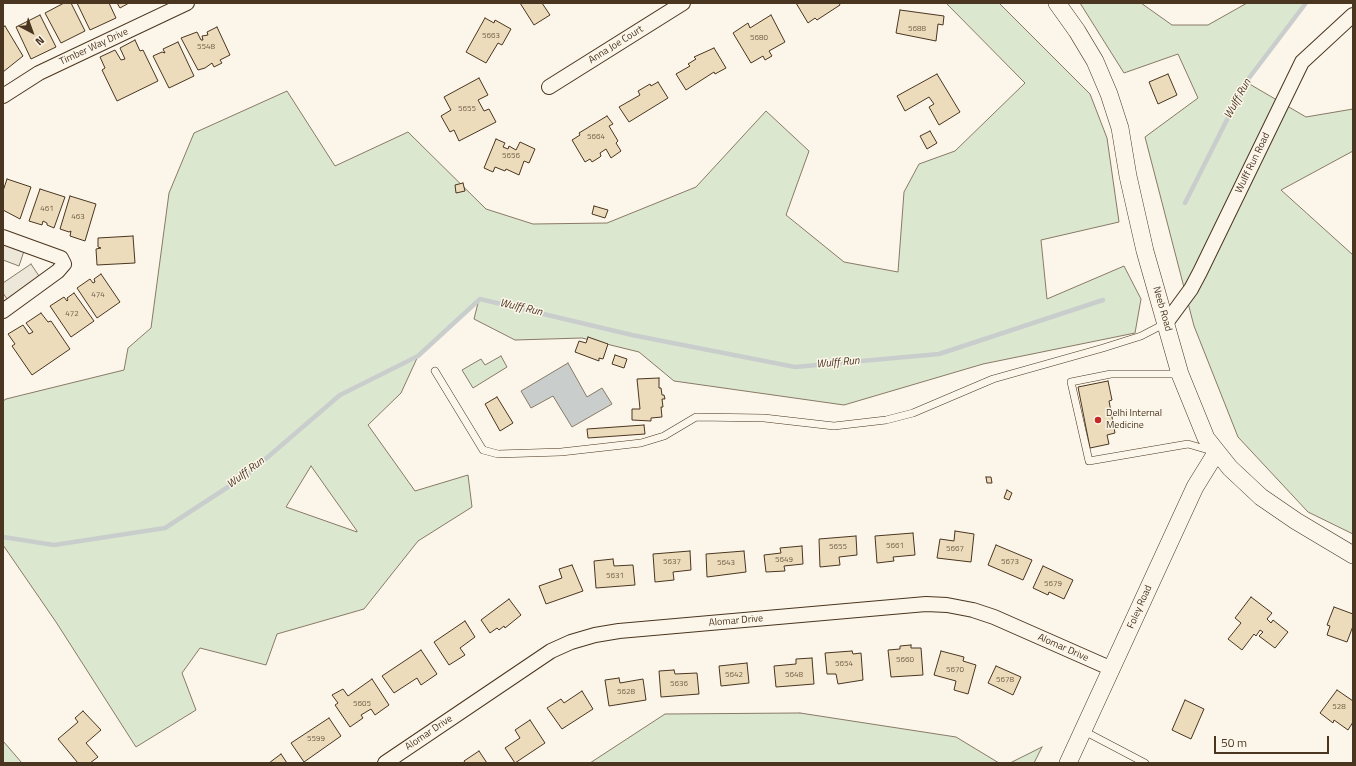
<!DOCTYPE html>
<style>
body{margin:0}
#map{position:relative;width:1356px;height:766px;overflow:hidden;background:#fbf6e9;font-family:"Titillium Web",sans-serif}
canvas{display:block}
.frame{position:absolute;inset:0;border:4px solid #4a3520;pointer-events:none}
.north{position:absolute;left:12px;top:12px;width:40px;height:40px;-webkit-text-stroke:3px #fbf6e9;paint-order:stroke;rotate:139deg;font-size:11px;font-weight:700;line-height:16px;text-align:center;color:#4a3520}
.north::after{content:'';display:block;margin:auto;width:14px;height:18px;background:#4a3520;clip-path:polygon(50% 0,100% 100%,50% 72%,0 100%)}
.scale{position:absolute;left:1214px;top:736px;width:115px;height:18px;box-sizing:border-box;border:2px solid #4a3520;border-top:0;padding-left:5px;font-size:12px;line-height:14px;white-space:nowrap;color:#4a3520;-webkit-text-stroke:3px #fbf6e9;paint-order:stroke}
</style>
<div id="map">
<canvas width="1356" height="766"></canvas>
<div class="frame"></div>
<div class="north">N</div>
<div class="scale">50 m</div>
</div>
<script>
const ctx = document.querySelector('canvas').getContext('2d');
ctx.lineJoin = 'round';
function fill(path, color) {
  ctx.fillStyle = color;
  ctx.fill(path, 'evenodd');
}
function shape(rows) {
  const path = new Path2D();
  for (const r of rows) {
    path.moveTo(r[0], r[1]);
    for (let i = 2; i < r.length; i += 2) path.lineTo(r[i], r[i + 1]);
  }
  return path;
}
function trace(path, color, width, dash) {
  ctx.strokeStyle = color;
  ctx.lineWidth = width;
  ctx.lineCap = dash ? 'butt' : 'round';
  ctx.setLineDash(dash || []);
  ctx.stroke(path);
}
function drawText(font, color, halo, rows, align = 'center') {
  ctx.font = font + ' "Titillium Web",sans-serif';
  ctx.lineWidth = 3;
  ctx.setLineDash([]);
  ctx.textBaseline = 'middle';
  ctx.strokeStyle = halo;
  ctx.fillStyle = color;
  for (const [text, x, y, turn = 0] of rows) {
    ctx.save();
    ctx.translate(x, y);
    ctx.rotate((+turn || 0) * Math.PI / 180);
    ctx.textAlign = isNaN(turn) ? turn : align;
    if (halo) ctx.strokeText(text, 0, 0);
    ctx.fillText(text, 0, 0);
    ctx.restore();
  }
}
const green = shape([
 [946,3,999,3,1090,94,1107,138,1119,222,1041,240,1047,299,1124,266,1141,299,1135,333,983,364,844,405,674,381,639,352,582,338,515,340,474,319,479,299,418,356,401,393,368,425,415,491,468,475,472,507,418,541,364,609,277,634,266,665,200,648,182,673,196,710,136,747,56,622,3,545,3,401,6,399,124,370,128,348,151,328,169,193,194,133,287,91,335,166,408,132,486,209,533,224,607,223,696,187,766,111,809,151,786,215,844,262,898,272,904,192,919,164,955,151,1025,83,946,3],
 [311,466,357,531,357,532,286,507,311,466],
 [1080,3,1141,3,1172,25,1208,25,1247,3,1306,3,1246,82,1306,117,1353,109,1353,151,1281,190,1353,255,1353,534,1308,512,1238,437,1194,326,1145,137,1198,98,1178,54,1124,73,1080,3],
 [501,356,507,367,473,388,462,370,481,359,485,365,501,356],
 [800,713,956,737,999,763,590,763,665,714,800,713],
 [3,741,22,763,3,763,3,741],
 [1042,747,1034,763,1010,763,1042,747]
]);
fill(green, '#dce7d0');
trace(green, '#887966', 1);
const parking = shape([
 [3,237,26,245,19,266,3,260,3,237],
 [31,264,43,282,11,305,3,293,3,283,31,264]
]);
fill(parking, '#ede7d9');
trace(parking, '#887966', 1);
const water = shape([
 [568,363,587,397,602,388,612,404,572,427,553,396,531,408,521,391,568,363]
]);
fill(water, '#c9cecd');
trace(water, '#887966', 1);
trace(shape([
 [1185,203,1246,82,1306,3],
 [3,537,54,545,165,528,248,474,340,395,418,356,480,299,632,335,795,367,939,354,1103,300]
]), '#c9cecd', 4.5);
const building = shape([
 [64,3,71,3,85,31,61,43,45,13,64,3],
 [77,3,109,3,116,18,90,30,77,3],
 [117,3,129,3,120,8,117,3],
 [520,3,542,3,550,15,534,25,520,3],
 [796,3,839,3,840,5,817,20,815,18,808,23,796,3],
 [900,10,944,16,943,25,938,24,936,41,896,33,900,10],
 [40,15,56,47,31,59,16,27,40,15],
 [771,15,785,42,769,51,772,56,765,60,763,56,751,63,733,33,748,23,750,28,771,15],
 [485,18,494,23,495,20,511,29,502,45,498,43,486,63,466,52,485,18],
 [5,26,23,56,3,72,3,27,5,26],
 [217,27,230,55,220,60,222,63,214,67,212,63,205,68,198,70,181,38,197,32,201,40,203,40,202,36,208,35,207,32,217,27],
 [135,40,140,51,143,50,158,81,117,101,102,70,105,68,100,57,115,50,121,60,125,59,120,48,135,40],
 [178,42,194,76,169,88,153,56,162,52,165,53,163,49,178,42],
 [714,48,726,68,715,74,714,72,686,90,676,74,690,66,688,64,696,59,694,57,714,48],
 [937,74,960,112,939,125,929,107,934,104,929,97,905,111,897,96,937,74],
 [1168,74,1177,95,1158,104,1149,82,1168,74],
 [479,78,488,95,478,100,484,111,489,109,496,122,459,141,454,130,450,132,441,116,451,110,444,97,479,78],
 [658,82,668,98,629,122,619,107,640,95,638,91,650,84,651,86,658,82],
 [607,116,613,124,609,126,618,141,616,143,621,151,611,158,606,149,600,153,601,156,600,157,592,162,590,159,585,162,572,140,580,135,579,133,607,116],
 [930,131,937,143,927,149,920,136,930,131],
 [496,139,505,143,503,147,508,149,509,146,516,150,520,142,535,149,529,163,524,161,519,175,506,169,505,171,495,167,493,172,484,168,496,139],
 [7,179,31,187,20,219,3,210,3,191,7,179],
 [463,183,465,191,456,193,455,185,463,183],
 [40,189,65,197,54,228,47,225,47,223,43,221,42,225,29,221,40,189],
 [70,196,96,204,85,241,70,236,71,231,69,232,60,229,70,196],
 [594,206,608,210,605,218,592,214,594,206],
 [133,236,135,263,97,265,96,249,101,248,98,247,98,238,133,236],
 [101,274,120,302,97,318,77,288,90,279,93,283,95,282,94,279,101,274],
 [74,293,94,321,71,337,50,306,64,297,67,301,68,300,67,298,74,293],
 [41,313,48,322,51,321,70,349,32,375,12,346,15,344,8,334,23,325,29,334,33,332,26,323,41,313],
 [588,337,608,344,603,359,599,358,599,361,575,352,579,341,586,343,588,337],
 [615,355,627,359,624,368,612,364,615,355],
 [659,378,659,388,661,388,662,395,664,395,665,399,662,399,663,407,661,407,662,417,651,418,651,421,632,420,632,409,640,409,637,379,659,378],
 [1108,381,1112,400,1109,401,1115,433,1107,435,1109,444,1090,448,1078,387,1108,381],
 [497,397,513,423,500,431,485,404,497,397],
 [644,425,645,434,588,438,587,429,644,425],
 [986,477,991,477,992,483,987,483,986,477],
 [1007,490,1012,493,1009,500,1004,498,1007,490],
 [955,531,974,534,971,562,937,558,940,539,954,541,955,531],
 [913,533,915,555,893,557,894,561,877,563,875,536,913,533],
 [856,536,857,555,839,557,840,565,820,567,819,539,856,536],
 [996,545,1032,560,1023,580,988,565,996,545],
 [802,546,803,564,784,566,785,571,766,572,764,555,781,553,780,548,802,546],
 [690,551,691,570,673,572,674,580,655,582,653,554,690,551],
 [744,551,746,572,707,577,706,554,744,551],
 [613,559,614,566,633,565,635,585,596,588,594,561,613,559],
 [572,565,583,591,546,604,539,586,562,578,559,569,572,565],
 [1043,566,1073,580,1064,599,1049,592,1048,595,1033,588,1043,566],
 [1251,597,1272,613,1267,619,1271,623,1273,620,1288,632,1275,648,1259,636,1263,632,1260,630,1256,636,1254,634,1242,650,1228,639,1241,623,1235,618,1251,597],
 [509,599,521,615,505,628,504,626,499,630,497,628,490,633,481,620,509,599],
 [1334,607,1353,614,1353,626,1347,642,1327,635,1330,626,1327,625,1334,607],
 [465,621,475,637,460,648,465,655,449,665,434,642,465,621],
 [911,645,911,648,921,648,923,675,891,677,888,650,900,649,900,646,911,645],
 [421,650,437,674,421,685,417,678,394,693,382,676,421,650],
 [852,651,853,654,861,653,863,680,838,684,836,674,827,674,825,653,852,651],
 [941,651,964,657,963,661,976,665,968,694,954,690,956,681,934,675,941,651],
 [812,658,814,684,776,687,774,666,796,664,796,659,812,658],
 [747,663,749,683,721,686,719,666,747,663],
 [996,666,1021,677,1013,695,988,683,996,666],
 [674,670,675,674,697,673,699,694,661,697,659,671,674,670],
 [619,678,620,683,643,679,646,700,609,706,605,680,619,678],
 [372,679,389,705,375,715,371,709,361,715,363,718,350,727,335,705,338,703,332,695,343,689,348,696,372,679],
 [1337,690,1353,701,1353,722,1348,730,1334,720,1333,723,1320,713,1337,690],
 [582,691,593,709,562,729,547,708,561,699,564,703,582,691],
 [1185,700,1204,709,1191,739,1172,730,1185,700],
 [83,711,101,730,86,743,98,757,90,763,78,763,58,739,78,722,75,718,83,711],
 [329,718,341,736,304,762,291,743,329,718],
 [530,720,545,743,515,763,505,748,520,738,515,730,530,720],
 [479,751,487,763,465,763,464,761,479,751],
 [281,754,287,763,269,763,281,754]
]);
fill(building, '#ecdcbc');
trace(building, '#4a3520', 1);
const service = shape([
 [435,371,483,450,498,454,561,452,641,443,664,436,696,417,764,418,834,426,886,420,913,413,993,379,1103,348,1141,336,1166,323],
 [1180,374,1111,374,1071,382,1089,461,1188,444,1212,451],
 [1084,731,1145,763]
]);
const minor = shape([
 [549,87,683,3],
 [3,96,39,73,187,3],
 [3,237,61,258,64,264,58,271,3,311],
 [1166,323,1191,289,1200,272,1302,62,1353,15],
 [385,763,551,651,571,642,595,635,619,631,926,604,947,605,973,610,994,617,1112,669]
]);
const tertiary = shape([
 [1057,3,1077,31,1095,61,1109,94,1120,128,1128,176,1145,251,1180,374,1206,438,1230,468,1261,497,1296,521,1353,555],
 [1068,763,1195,487,1216,453]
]);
trace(service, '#4a3520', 8);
trace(minor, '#4a3520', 16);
trace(tertiary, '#4a3520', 18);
trace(service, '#fbf6e9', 7);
trace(minor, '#fbf6e9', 14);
trace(tertiary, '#fbf6e9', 17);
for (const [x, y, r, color] of [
 [1098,420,4,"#c62828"]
]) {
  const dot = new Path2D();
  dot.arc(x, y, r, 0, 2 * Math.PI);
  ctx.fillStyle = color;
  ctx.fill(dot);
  trace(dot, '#fbf6e9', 1.5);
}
drawText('8px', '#725f47', null, [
 ["5688",917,29],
 ["5663",491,36],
 ["5680",759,38],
 ["5548",206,47],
 ["5655",467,109],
 ["5664",596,137],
 ["5656",511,156],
 ["461",47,209],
 ["463",78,217],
 ["474",98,295],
 ["472",72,314],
 ["5661",895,546],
 ["5655",838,547],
 ["5667",955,549],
 ["5649",784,560],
 ["5637",672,562],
 ["5673",1010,562],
 ["5643",726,563],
 ["5631",615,576],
 ["5679",1053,584],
 ["5660",905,660],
 ["5654",844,664],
 ["5670",955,670],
 ["5642",734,675],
 ["5648",794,675],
 ["5678",1005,680],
 ["5636",679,684],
 ["5628",626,692],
 ["5605",362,704],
 ["528",1339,707],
 ["5599",316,739]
]);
drawText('10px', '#4a3520', '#fbf6e9', [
 ["Anna Joe Court",616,45,-32],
 ["Timber Way Drive",94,47,-25],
 ["Wulff Run Road",1253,163,-64],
 ["Neeb Road",1162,309,74],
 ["Foley Road",1140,607,-66],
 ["Alomar Drive",736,621,-5],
 ["Alomar Drive",1063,648,24],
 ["Alomar Drive",429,733,-34]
]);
drawText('10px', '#4a3520', '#fbf6e9', [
 ["Delhi Internal",1106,414],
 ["Medicine",1106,426]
], 'left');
drawText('italic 11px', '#4a3520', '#fbf6e9', [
 ["Wulff Run",1238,99,-61],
 ["Wulff Run",521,308,13],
 ["Wulff Run",838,363,-5],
 ["Wulff Run",246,473,-37]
]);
</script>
